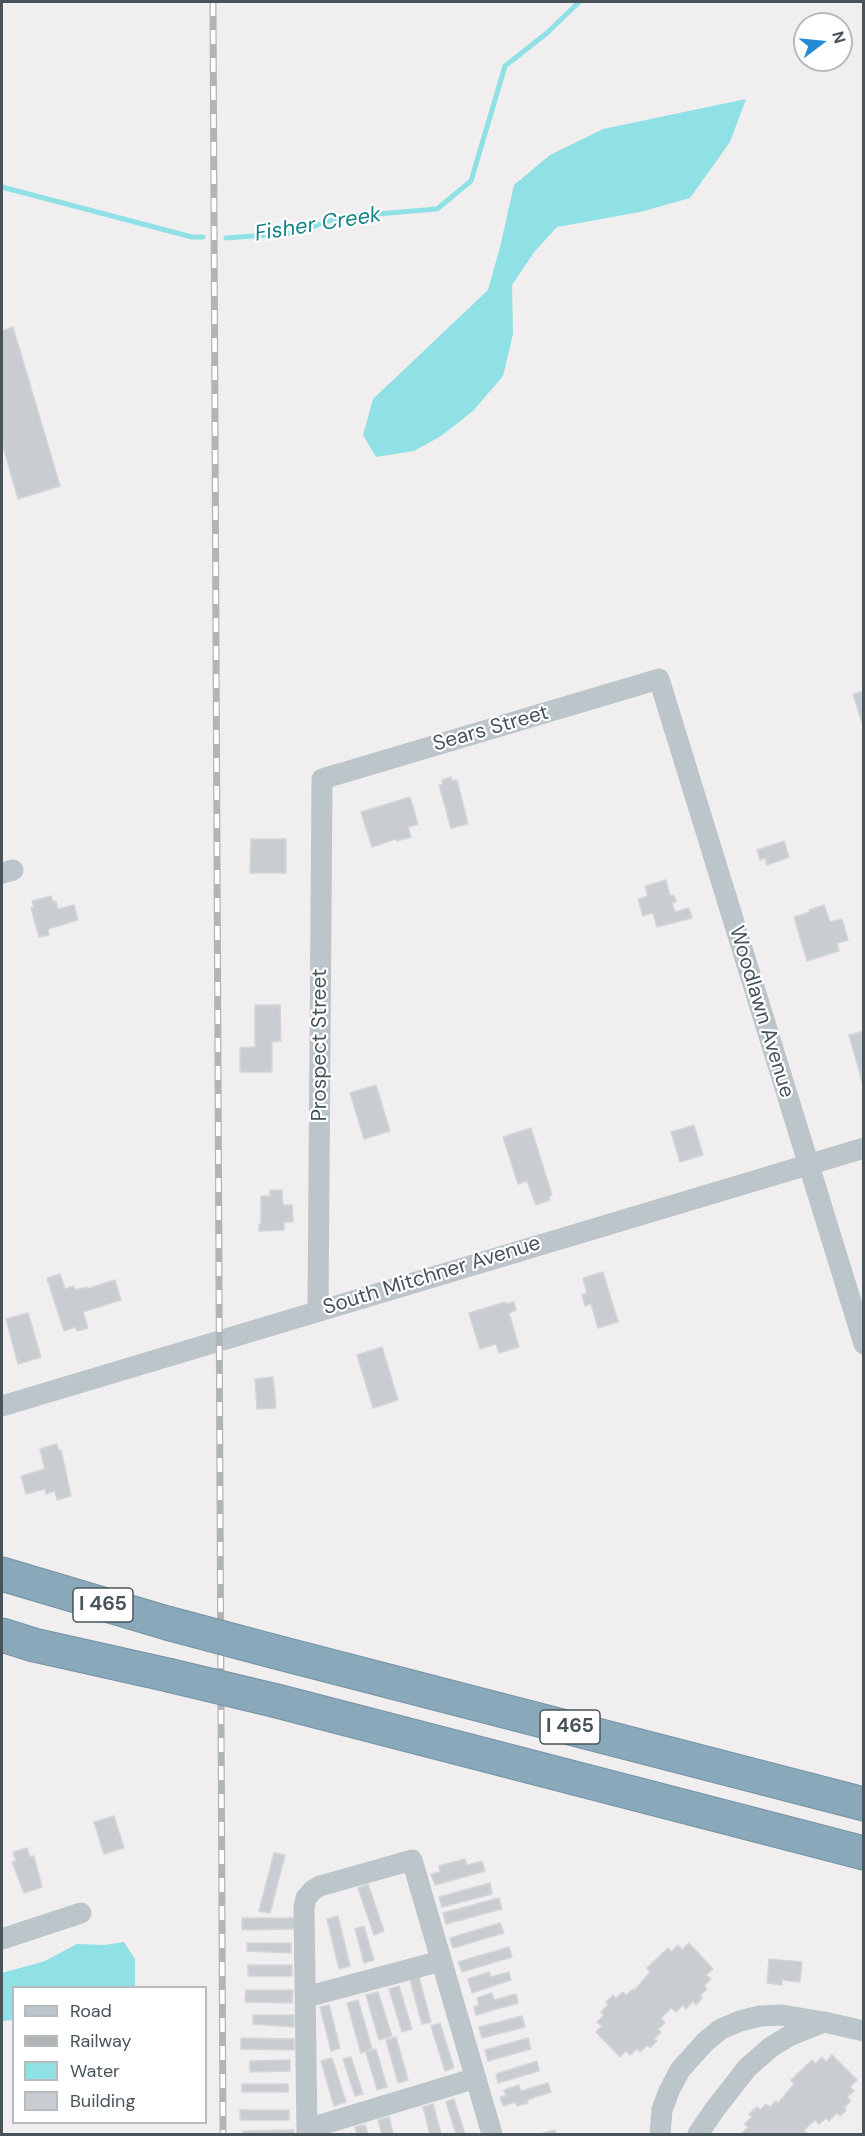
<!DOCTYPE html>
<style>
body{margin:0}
#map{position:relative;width:865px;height:2136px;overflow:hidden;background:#f1eeef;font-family:"DM Sans",sans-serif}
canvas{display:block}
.frame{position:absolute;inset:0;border:3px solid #48545a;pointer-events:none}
.legend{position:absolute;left:12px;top:1986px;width:195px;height:138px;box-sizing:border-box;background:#fff;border:2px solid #b6bbbd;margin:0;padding:8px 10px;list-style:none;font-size:18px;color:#48545a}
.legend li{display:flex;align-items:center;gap:12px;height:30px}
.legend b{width:30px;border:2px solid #b6bbbd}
.north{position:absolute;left:793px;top:12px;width:60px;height:60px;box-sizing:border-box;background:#fff;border:2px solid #b6bbbd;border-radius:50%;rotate:74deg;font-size:16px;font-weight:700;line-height:24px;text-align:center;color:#48545a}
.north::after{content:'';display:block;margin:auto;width:21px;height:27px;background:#258cd3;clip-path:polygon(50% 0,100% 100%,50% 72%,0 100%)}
</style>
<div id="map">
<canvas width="865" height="2136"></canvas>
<div class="frame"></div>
<ul class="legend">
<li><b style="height:8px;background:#bbc5ca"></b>Road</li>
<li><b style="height:8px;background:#b1b5b8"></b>Railway</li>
<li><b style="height:16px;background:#8fe1e6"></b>Water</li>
<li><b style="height:16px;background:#c9ccd1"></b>Building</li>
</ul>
<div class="north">N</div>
</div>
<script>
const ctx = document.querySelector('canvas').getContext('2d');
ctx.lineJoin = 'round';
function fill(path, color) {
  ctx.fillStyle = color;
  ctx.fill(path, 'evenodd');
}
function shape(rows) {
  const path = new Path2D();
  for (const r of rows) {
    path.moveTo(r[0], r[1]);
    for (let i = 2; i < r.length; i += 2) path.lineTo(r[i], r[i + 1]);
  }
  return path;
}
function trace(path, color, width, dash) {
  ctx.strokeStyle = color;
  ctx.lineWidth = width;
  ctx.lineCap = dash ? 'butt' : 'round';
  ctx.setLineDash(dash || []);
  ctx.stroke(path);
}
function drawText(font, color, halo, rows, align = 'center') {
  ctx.font = font + ' "DM Sans",sans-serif';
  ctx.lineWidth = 4.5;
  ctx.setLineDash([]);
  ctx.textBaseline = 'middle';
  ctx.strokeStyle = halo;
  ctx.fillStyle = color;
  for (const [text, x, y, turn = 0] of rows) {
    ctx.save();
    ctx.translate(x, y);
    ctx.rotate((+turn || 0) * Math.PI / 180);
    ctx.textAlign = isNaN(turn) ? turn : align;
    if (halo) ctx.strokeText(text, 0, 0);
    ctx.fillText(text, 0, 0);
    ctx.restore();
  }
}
fill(shape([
 [746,99,730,142,690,198,640,212,557,227,535,251,512,285,513,334,503,376,473,411,441,436,414,451,376,457,363,435,373,399,488,290,500,247,514,185,550,155,603,129],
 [124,1942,135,1959,135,1987,14,1988,13,2020,2,2021,2,1973,45,1961,77,1944,104,1945]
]), '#8fe1e6');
trace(shape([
 [2,187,192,237,203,237],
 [226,238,294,233,341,217,437,209,471,181,505,66,547,33,579,2]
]), '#8fe1e6', 5);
const building = shape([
 [13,327,60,486,18,499,2,443,2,331,13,327],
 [864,691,864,723,862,723,853,694,864,691],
 [451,777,452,781,457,780,468,824,451,828,439,785,443,784,442,780,451,777],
 [410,797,418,824,408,827,411,837,397,841,396,839,372,847,361,812,410,797],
 [251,839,286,839,286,873,250,873,251,839],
 [784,841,789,857,767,865,765,858,760,860,757,850,784,841],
 [666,880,670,896,674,895,676,902,672,903,675,912,689,908,692,918,657,927,653,913,643,916,638,899,648,896,645,886,666,880],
 [51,896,53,902,56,901,58,909,74,905,78,920,48,929,49,935,39,937,31,908,34,907,32,901,51,896],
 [824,905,830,922,842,919,848,940,837,943,839,951,807,961,794,917,810,912,809,910,824,905],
 [255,1005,280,1005,281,1041,272,1042,272,1072,240,1072,240,1048,255,1047,255,1005],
 [864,1031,864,1088,849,1035,864,1031],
 [376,1085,390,1131,364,1139,350,1093,376,1085],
 [694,1125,703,1155,680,1162,671,1132,694,1125],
 [531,1128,552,1195,549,1196,550,1200,536,1205,527,1181,518,1184,503,1137,531,1128],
 [270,1190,282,1190,283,1205,292,1205,293,1222,284,1222,284,1230,259,1231,259,1224,261,1224,261,1196,270,1196,270,1190],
 [603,1272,618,1322,598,1328,591,1304,585,1306,582,1295,587,1293,583,1278,603,1272],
 [60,1274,65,1289,74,1286,75,1290,87,1287,87,1289,115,1280,121,1300,83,1312,88,1328,77,1331,75,1327,64,1331,47,1278,60,1274],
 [505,1302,506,1304,514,1302,516,1310,509,1313,519,1347,499,1353,496,1344,480,1349,469,1313,505,1302],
 [28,1313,41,1357,18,1364,6,1319,28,1313],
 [382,1347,398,1400,373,1408,357,1355,382,1347],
 [273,1377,276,1408,257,1409,255,1379,273,1377],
 [57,1444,59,1451,61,1450,71,1496,57,1500,55,1491,46,1494,45,1489,26,1494,21,1476,45,1469,40,1449,57,1444],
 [114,1816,124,1848,104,1854,94,1822,114,1816],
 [27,1848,30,1857,34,1856,42,1887,24,1893,12,1862,16,1861,13,1852,27,1848],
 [274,1853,285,1855,270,1913,259,1911,274,1853],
 [465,1859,467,1865,482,1861,485,1871,435,1885,431,1874,440,1872,439,1866,465,1859],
 [490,1883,492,1894,442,1907,439,1897,490,1883],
 [368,1884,384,1931,374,1935,358,1888,368,1884],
 [499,1898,502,1909,446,1924,443,1913,499,1898],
 [338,1916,350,1966,339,1969,327,1919,338,1916],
 [242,1918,294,1918,294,1929,242,1930,242,1918],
 [500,1923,504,1933,453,1948,450,1938,500,1923],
 [364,1926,374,1960,364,1963,355,1929,364,1926],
 [247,1943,291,1943,291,1953,247,1951,247,1943],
 [689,1943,713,1969,706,1975,711,1979,704,1986,707,1989,700,1996,702,1998,696,2005,693,2001,686,2009,683,2005,676,2012,671,2008,661,2018,665,2023,658,2029,661,2032,654,2039,657,2041,650,2048,647,2045,640,2052,637,2049,630,2055,626,2051,620,2057,596,2032,602,2026,597,2022,604,2015,601,2012,608,2005,606,2002,613,1995,616,1998,623,1992,626,1995,633,1989,634,1991,650,1972,647,1968,668,1948,671,1952,678,1945,682,1950,689,1943],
 [509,1947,512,1957,462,1972,458,1962,509,1947],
 [769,1959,802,1962,800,1982,782,1980,782,1985,767,1983,769,1959],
 [248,1965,292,1965,292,1976,248,1976,248,1965],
 [489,1972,491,1977,509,1972,511,1980,472,1993,468,1979,489,1972],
 [419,1977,431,2022,422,2024,410,1980,419,1977],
 [399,1986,412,2029,402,2032,389,1989,399,1986],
 [246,1990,293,1990,292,2003,245,2002,246,1990],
 [378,1992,392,2036,379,2040,366,1995,378,1992],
 [492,1993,494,2000,516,1994,518,2003,476,2015,474,2007,479,2005,477,1998,492,1993],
 [358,2000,372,2049,361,2053,347,2003,358,2000],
 [329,2005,340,2048,331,2051,320,2007,329,2005],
 [253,2015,294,2015,294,2027,253,2024,253,2015],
 [522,2016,525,2027,482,2038,479,2027,522,2016],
 [440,2023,454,2068,445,2071,431,2026,440,2023],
 [396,2037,408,2080,398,2083,386,2040,396,2037],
 [241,2038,294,2039,294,2050,241,2049,241,2038],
 [528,2038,531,2049,488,2061,485,2050,528,2038],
 [376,2049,387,2087,377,2090,366,2052,376,2049],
 [832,2055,857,2080,850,2087,854,2091,847,2097,851,2101,844,2108,846,2110,840,2116,837,2113,829,2121,826,2118,819,2124,815,2120,804,2130,808,2134,741,2134,748,2127,744,2124,752,2117,749,2114,757,2107,760,2110,766,2104,770,2107,776,2101,778,2103,794,2084,791,2080,812,2060,815,2064,822,2057,826,2062,832,2055],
 [351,2057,363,2094,355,2096,343,2059,351,2057],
 [332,2058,346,2102,334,2106,321,2061,332,2058],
 [290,2060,290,2071,250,2072,250,2061,290,2060],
 [537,2061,539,2071,498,2083,496,2074,537,2061],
 [548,2083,551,2092,527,2100,528,2103,517,2106,515,2102,503,2106,500,2097,506,2096,504,2090,519,2085,521,2091,548,2083],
 [242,2084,288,2084,288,2092,242,2092,242,2084],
 [454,2099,465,2134,456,2134,446,2102,454,2099],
 [433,2104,441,2134,430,2134,423,2107,433,2104],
 [240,2110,289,2110,289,2120,240,2120,240,2110],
 [389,2117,393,2134,382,2134,378,2120,389,2117],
 [365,2125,368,2134,357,2134,355,2127,365,2125],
 [294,2130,294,2134,243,2134,243,2131,294,2130],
 [555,2130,556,2134,540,2134,555,2130]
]);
fill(building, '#c9ccd1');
trace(building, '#d3d6d9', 1.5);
const highway = shape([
 [2,1574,167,1623],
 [2,1635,34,1645,168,1675],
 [276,1652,864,1804],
 [277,1701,864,1853]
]);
trace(highway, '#7493a5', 35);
trace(shape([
 [2,873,13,870],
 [318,1310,322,779,659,679,864,1344],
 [2,1406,864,1148],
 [2,1939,81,1913],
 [306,1997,441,1961],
 [307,2129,476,2078],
 [307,2134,304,1907,306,1898,313,1890,320,1886,412,1860,492,2134],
 [660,2134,662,2110,669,2091,680,2070,705,2042,721,2029,740,2021,760,2016,782,2015,824,2022],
 [698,2134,715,2109,747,2068,771,2047,789,2036,824,2022,864,2031]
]), '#bbc5ca', 21);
trace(highway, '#89a8ba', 33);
const rail = shape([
 [213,2,223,2134]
]);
trace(rail, '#b1b5b8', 7);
trace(rail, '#fff', 4.5, [14]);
const highwayBridge = shape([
 [167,1623,276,1652],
 [168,1675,277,1701]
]);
trace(highwayBridge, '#7493a5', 35, []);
trace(highwayBridge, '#89a8ba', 33);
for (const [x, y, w] of [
 [103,1605,60],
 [570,1727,60]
]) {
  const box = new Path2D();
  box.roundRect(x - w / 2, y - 17, w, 34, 4.5);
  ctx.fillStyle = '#fff';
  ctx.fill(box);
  trace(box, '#48545a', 1.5);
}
drawText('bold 20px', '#48545a', null, [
 ["I 465",103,1605],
 ["I 465",570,1727]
]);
drawText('21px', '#48545a', '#fff', [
 ["Sears Street",491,729,-16],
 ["Woodlawn Avenue",761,1012,73],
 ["Prospect Street",320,1045,-90],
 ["South Mitchner Avenue",432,1276,-17]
]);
drawText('italic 22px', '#15838a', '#fff', [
 ["Fisher Creek",318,225,-9]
]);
</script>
